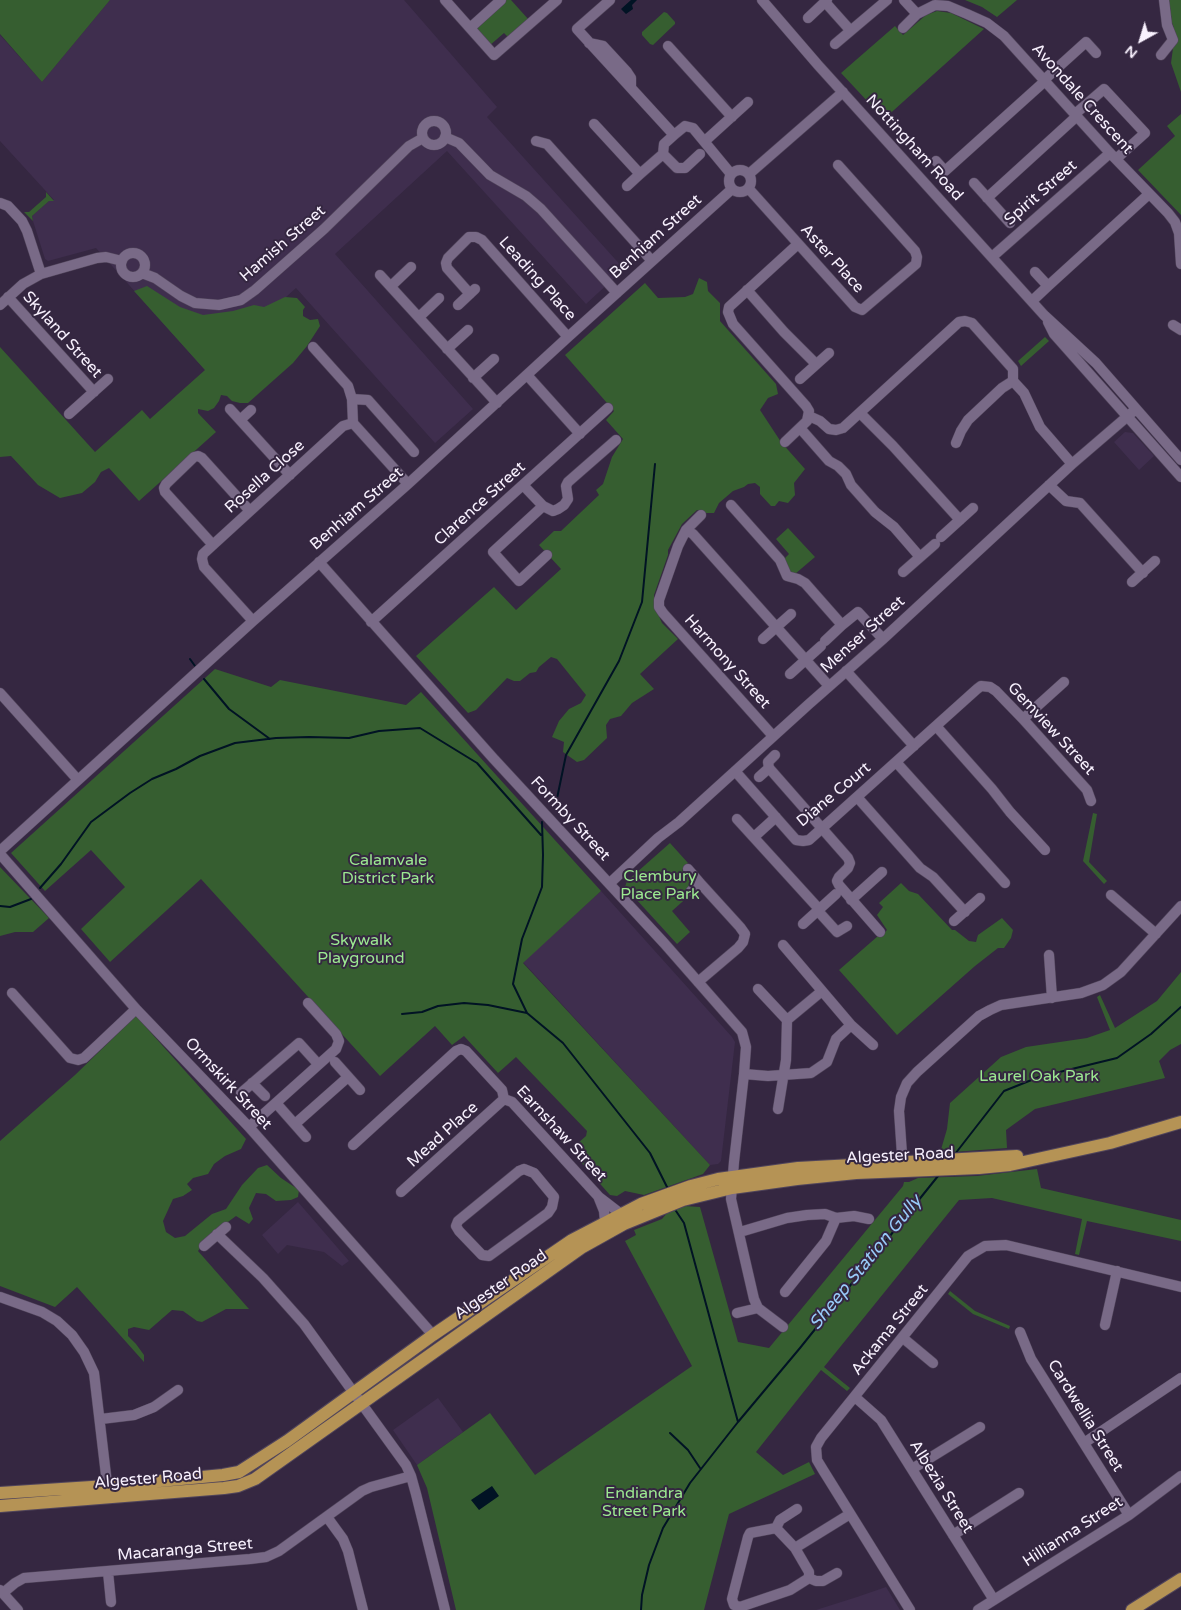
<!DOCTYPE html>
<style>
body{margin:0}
#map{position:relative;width:1181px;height:1610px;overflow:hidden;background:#352741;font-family:"Varela Round",sans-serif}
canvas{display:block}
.north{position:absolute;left:1116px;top:15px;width:50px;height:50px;-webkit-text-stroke:4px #352741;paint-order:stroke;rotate:219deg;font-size:14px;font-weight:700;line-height:20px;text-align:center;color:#f8f1fe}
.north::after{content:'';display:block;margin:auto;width:18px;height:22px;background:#f8f1fe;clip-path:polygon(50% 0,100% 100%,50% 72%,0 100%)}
</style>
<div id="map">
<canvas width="1181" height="1610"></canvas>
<div class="north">N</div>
</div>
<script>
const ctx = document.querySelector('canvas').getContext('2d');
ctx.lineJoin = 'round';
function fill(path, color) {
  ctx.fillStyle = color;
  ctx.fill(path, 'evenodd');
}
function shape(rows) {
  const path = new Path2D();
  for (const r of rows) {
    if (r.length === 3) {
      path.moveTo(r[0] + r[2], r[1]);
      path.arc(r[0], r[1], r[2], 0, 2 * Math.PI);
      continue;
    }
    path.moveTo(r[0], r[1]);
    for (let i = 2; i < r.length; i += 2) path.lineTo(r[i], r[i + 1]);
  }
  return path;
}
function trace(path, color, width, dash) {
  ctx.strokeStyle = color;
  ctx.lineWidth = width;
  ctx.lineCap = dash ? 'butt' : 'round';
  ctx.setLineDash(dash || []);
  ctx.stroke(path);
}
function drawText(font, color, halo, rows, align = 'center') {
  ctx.font = font + ' "Varela Round",sans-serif';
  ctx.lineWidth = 4;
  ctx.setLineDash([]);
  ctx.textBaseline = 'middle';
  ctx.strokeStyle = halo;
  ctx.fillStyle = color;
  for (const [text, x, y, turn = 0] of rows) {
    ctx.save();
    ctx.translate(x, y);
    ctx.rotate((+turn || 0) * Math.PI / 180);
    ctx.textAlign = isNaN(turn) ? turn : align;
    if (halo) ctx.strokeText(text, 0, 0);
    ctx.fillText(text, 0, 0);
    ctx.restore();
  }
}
fill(shape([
 [110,0,404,0,497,107,487,117,624,269,586,304,447,151,335,254,473,409,435,443,296,288,205,370,96,248,48,261,45,259,33,221,32,216,49,201,54,200,0,141,0,35,42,82],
 [1125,432,1133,433,1154,456,1139,470,1114,442],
 [601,891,732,1037,735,1042,721,1161,718,1164,710,1165,523,962],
 [298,1202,349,1261,342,1266,324,1252,287,1245,278,1254,262,1235],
 [438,1398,463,1432,417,1465,393,1430],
 [886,1587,900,1610,816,1610,857,1597]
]), '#3f2e4e');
fill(shape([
 [0,0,110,0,42,82,0,34],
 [506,0,511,0,529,20,509,38,504,33,489,46,474,29],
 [965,0,1017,0,997,17,982,7],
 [1169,0,1181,0,1181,92,1171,63,1174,41,1174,28,1172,23],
 [937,11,951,13,984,29,884,119,841,73,895,26,903,35,926,15],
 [664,12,667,13,675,22,675,24,653,45,650,44,642,35,642,32],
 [1181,114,1181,215,1138,170,1175,136,1167,126],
 [46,192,54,201,49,201,32,216,33,221,24,212,29,212,46,197],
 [699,278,707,282,708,291,720,303,720,321,776,384,778,394,768,398,760,410,781,442,805,469,794,483,795,495,788,503,779,501,775,506,771,506,760,494,760,487,755,483,748,484,744,487,733,491,719,503,714,513,706,513,697,510,682,524,668,550,668,555,654,595,654,605,662,623,678,639,640,674,654,689,632,703,621,716,610,719,606,725,607,738,584,760,577,762,563,752,564,742,552,737,559,721,569,709,581,703,586,695,557,659,551,657,539,667,536,672,530,673,520,681,514,681,507,678,476,710,468,713,416,656,494,587,516,610,561,569,539,545,554,531,561,531,599,495,596,490,603,484,612,457,623,439,606,420,614,411,565,355,645,283,658,298,685,297,693,294],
 [147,286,180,307,203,315,233,311,254,305,264,307,285,297,297,298,305,307,303,310,303,316,310,320,318,319,320,326,307,346,293,363,248,403,240,403,232,401,227,396,221,395,219,401,214,408,208,411,198,409,198,413,216,432,139,501,109,468,101,472,95,482,82,493,60,498,38,485,11,456,0,457,0,347,95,452,142,410,150,419,205,370,134,291],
 [1045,337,1049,341,1021,366,1018,361],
 [788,528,815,557,795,574,790,573,784,559,789,554,776,539],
 [215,669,271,687,280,680,406,705,421,692,601,891,523,963,710,1165,703,1174,644,1195,625,1191,617,1196,610,1195,570,1150,586,1136,587,1131,516,1057,498,1073,464,1036,452,1045,435,1026,380,1076,201,879,110,962,81,929,125,887,91,850,45,891,11,853],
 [1093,813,1097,814,1089,862,1107,881,1104,884,1083,861],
 [670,843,688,863,682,870,694,883,691,894,672,911,690,932,677,944,625,887,627,881],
 [0,867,49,918,33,932,15,932,0,936],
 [901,883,909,891,918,894,952,930,955,930,969,941,976,942,978,935,1002,918,1013,930,1011,938,1004,948,998,948,975,966,897,1035,839,970,878,936,880,937,887,930,877,915,883,907,879,903],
 [1181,972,1181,1044,1170,1050,1159,1061,1165,1078,1035,1109,1006,1130,1007,1148,940,1153,947,1129,950,1103,1001,1057,1026,1047,1087,1038,1110,1030,1097,997,1100,995,1115,1028,1157,1001],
 [136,1016,246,1139,241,1149,225,1156,214,1164,208,1174,193,1178,187,1184,192,1190,183,1196,173,1199,163,1221,166,1232,175,1238,185,1236,212,1214,226,1209,242,1185,258,1168,267,1165,281,1178,299,1190,298,1197,291,1200,276,1201,266,1194,256,1193,249,1208,253,1219,249,1224,236,1216,209,1236,198,1251,249,1309,226,1309,202,1322,197,1321,183,1311,172,1310,149,1330,134,1327,128,1329,128,1336,136,1344,144,1355,144,1362,77,1287,55,1307,0,1286,0,1141,75,1075],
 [1037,1169,1041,1188,1181,1220,1181,1241,1087,1221,1079,1255,1075,1254,1082,1219,992,1198,959,1200,824,1367,850,1388,847,1391,821,1370,756,1452,783,1475,809,1462,815,1474,729,1514,704,1610,456,1610,427,1488,417,1465,490,1413,535,1475,692,1366,625,1241,636,1235,634,1230,662,1219,668,1212,684,1206,700,1207,738,1342,769,1348,903,1186,904,1182,909,1182,918,1178,977,1176],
 [950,1291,975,1311,1010,1326,1009,1329,973,1314,948,1294]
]), '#365e30');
fill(shape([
 [631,0,637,0,632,5,633,9,626,14,621,9],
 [492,1486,499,1496,479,1510,471,1500]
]), '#011324');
trace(shape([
 [190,659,195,666],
 [204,679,229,709,270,739],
 [555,808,566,755,619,661,642,602,655,464],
 [542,822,543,855,542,887,522,939,513,984,527,1013,563,1043,650,1153,667,1187],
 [40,888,61,864,91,822,130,793,152,779,176,769,200,756,235,743,276,738,309,737,349,738,379,731,420,728,477,763,541,835],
 [0,906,10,907,31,899],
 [402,1014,422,1012,438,1006,464,1003,488,1005,527,1013],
 [955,1154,1004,1091,1039,1077,1117,1058,1151,1034,1181,1007],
 [676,1211,684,1223,738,1422],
 [670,1433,688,1450,700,1468],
 [641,1610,642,1595,649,1565,663,1528,690,1483,738,1422,800,1348,938,1176]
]), '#011324', 2);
const minor = shape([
 [445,0,494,55,557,0],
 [610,0,577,29,674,135,685,126,693,128,731,174],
 [762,0,818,65,1044,315,1096,363,1181,460],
 [904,0,917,14],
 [825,2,850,30],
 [808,18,827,0],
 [470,28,501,0],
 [903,28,917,14,935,5,948,6,967,14,987,23,1004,36,1110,153,1168,213,1175,222,1179,233,1181,264],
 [589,43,603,46,627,72,631,78,631,88],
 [835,44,887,0],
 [668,46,732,117],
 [1161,55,1173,40,1167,25,1164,0],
 [1044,80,1086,42,1096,53],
 [1075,114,1104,89,1145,133,1116,159],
 [434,133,12],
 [594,124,640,174,663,154],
 [674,135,664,144,663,154,677,168,685,168,700,154],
 [445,137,459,143,490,175,526,196,541,209,617,293],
 [536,141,547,144,652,261],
 [705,141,748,102],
 [936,161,945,171,1045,81],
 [740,181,11],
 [749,174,843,92],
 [974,183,1010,223],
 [627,186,640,174],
 [749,189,855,307,862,310,916,264,917,257,915,251,838,165],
 [987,198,1077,116],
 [0,203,8,206,22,221,27,231,41,274],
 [133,265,12],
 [992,257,1110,153],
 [1035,272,1048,286,1149,194],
 [142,273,155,278,181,296,195,303,219,305,241,300,255,290,324,229,409,146,423,138],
 [380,275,497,403],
 [391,286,411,267],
 [747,290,784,332,816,364],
 [470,294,447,268,446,263,448,258,469,237,476,237,482,240,568,337],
 [8,297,94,392],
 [1032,301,1048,286],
 [0,305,23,284,41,274,97,258,106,257,122,261],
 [458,305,475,289],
 [419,317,439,298],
 [1048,322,1054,334,1181,477],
 [1173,325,1181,330],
 [313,347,348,386,352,399,353,423],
 [447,349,468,330],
 [527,375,580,434],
 [473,378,494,359],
 [800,379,829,353],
 [352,399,368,400,414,452],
 [230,409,290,475],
 [860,413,893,446,960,520],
 [69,414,108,379],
 [809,416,820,421,829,429,836,430,843,428,959,322,965,321,972,323,1013,369,1013,381,1024,393,1040,427,1072,464],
 [240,420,251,410],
 [353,423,408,484],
 [800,428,829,461,838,466,846,474,851,485,875,512,894,527,920,557],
 [785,442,807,421,809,411,806,406,733,324,728,312,729,307,798,244],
 [956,443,961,431,968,420,1002,388,1013,381],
 [523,485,543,506,553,511,558,509,564,505,568,499,566,486,568,482,616,440],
 [1049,485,1066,501,1080,503,1143,573],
 [731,505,780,560,787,576,798,579,805,583,842,625,858,612,883,639],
 [543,506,493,552,519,581,547,555],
 [701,515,686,530,678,546,659,600,659,607,663,613,773,736],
 [686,530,693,534,829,686],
 [941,537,973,508],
 [213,545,165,492,164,488,166,484,194,457,198,456,202,458,250,511],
 [319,562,493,758,664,943,742,1032,746,1047,744,1074,734,1162,731,1199,754,1299,758,1308,783,1327],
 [903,572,935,544],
 [1132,582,1155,561],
 [253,621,204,567,202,559,203,554,343,426,353,423],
 [371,622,608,408],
 [763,639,791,614],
 [825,641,842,625],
 [846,671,914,746],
 [790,674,821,646],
 [0,693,78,780],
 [1023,719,1064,682],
 [936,726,992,789,1010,812,1045,850],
 [775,755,768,762,769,768,848,858,850,863,848,868,839,877,837,881,839,885,880,932],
 [896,762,1005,883],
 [735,771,796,840,803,841,809,840,977,689,981,686,990,687,996,691,1023,719,1087,790,1091,801],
 [759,777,769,768],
 [857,797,920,868,933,877,965,912],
 [737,819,819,909],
 [754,837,776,817],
 [0,851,253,621,408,484,568,337,732,189],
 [0,854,136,1009,249,1127,433,1335],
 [688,869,700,883,691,891],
 [610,883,658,838,679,822,809,704,883,639,1072,464,1136,409],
 [1111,895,1156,934],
 [851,900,882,872],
 [818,911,837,932,847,926],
 [954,921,980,898],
 [803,924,836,894],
 [783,945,851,1025,873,1045],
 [1049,955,1052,998],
 [698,982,738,948,743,942,745,934,740,927,700,883],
 [758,989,787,1020,786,1060,778,1109],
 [12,993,70,1058,78,1060,84,1058,99,1044,136,1009],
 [787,1020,822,991],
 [335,1062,360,1090],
 [744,1074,768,1076,811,1073,827,1062,836,1039,851,1025],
 [252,1083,265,1096],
 [241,1093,299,1043,318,1064],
 [276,1103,306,1137],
 [295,1124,348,1077],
 [249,1127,336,1049,339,1041,336,1034,308,1003],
 [353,1145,456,1051,461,1049,466,1051,502,1090,504,1099,512,1102,598,1196,604,1211,605,1221],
 [524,1169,534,1173,554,1197,552,1207,548,1213,489,1256,482,1255,459,1231,456,1226,458,1221,519,1171,524,1169],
 [903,1169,899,1111,901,1097,907,1083,917,1072,979,1016,990,1010,1001,1005,1081,993,1103,985,1121,972,1181,906],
 [401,1192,504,1099],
 [599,1197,621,1214],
 [740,1232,787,1218,807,1215,825,1214,836,1218,854,1216,869,1219],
 [217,1234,263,1278,304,1324,406,1465,411,1476,416,1494,445,1610],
 [204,1246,226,1227],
 [785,1292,826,1241,836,1218],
 [0,1297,42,1312,57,1321,72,1335,84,1352,94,1373,108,1492],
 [737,1313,758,1308],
 [1105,1325,1117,1271],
 [1020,1332,1031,1359,1129,1515],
 [903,1338,933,1363],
 [855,1397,881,1420,994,1600],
 [101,1419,134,1415,154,1407,178,1390],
 [1084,1443,1181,1378],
 [912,1469,980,1427],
 [327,1517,343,1539,348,1551,363,1610],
 [776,1528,780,1520,797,1509],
 [953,1535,1019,1493],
 [795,1548,809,1572,809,1578,790,1590,740,1607,734,1605,732,1599,748,1537,750,1533,776,1528,795,1548,850,1514],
 [108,1572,111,1602],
 [809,1578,816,1581,823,1581,837,1573],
 [0,1590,18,1610],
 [3,1593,15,1583,24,1578,250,1559,266,1557,279,1551,362,1491,371,1487,411,1476],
 [910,1610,823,1470,817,1460,816,1447,821,1438,968,1256,985,1246,1006,1245,1181,1287],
 [978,1610,1129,1515,1181,1476]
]);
const major = shape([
 [0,1493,107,1486,223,1475,239,1472,287,1441,433,1335,572,1240,641,1204,691,1186,718,1179,798,1168,1017,1156],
 [0,1506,224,1488,238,1486,255,1479,581,1248,624,1224,683,1200,732,1188,797,1179,856,1173,979,1168,1010,1165,1110,1143,1181,1122],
 [1132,1610,1181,1579]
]);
trace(minor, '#51455b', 11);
trace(major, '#51455b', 14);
trace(minor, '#796a87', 10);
trace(major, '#b59355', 12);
drawText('16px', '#f8f1fe', '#352741', [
 ["Avondale Crescent",1082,99,48],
 ["Nottingham Road",914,148,48],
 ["Spirit Street",1041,193,-41],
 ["Benhiam Street",656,237,-42],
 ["Hamish Street",283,244,-41],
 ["Aster Place",832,259,48],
 ["Leading Place",537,279,48],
 ["Skyland Street",62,335,48],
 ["Rosella Close",265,477,-42],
 ["Clarence Street",480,504,-42],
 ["Benhiam Street",357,509,-41],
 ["Menser Street",863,635,-42],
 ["Harmony Street",727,662,48],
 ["Gemview Street",1051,729,47],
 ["Diane Court",834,795,-40],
 ["Formby Street",570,819,47],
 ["Ormskirk Street",228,1084,47],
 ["Earnshaw Street",561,1134,47],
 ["Mead Place",443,1135,-42],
 ["Algester Road",900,1156,-3],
 ["Algester Road",501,1285,-35],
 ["Ackama Street",890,1330,-51],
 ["Cardwellia Street",1085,1416,58],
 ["Algester Road",148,1479,-5],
 ["Albezia Street",941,1487,58],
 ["Hillianna Street",1073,1532,-33],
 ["Macaranga Street",185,1550,-5]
]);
drawText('16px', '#9ce991', '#352741', [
 ["Calamvale",388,861],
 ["District Park",388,879],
 ["Clembury",660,877],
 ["Place Park",660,895],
 ["Skywalk",361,941],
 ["Playground",361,959],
 ["Laurel Oak Park",1039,1077],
 ["Endiandra",644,1494],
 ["Street Park",644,1512]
]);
drawText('italic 18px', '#98cbf9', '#352741', [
 ["Sheep Station Gully",866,1263,-51]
]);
</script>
